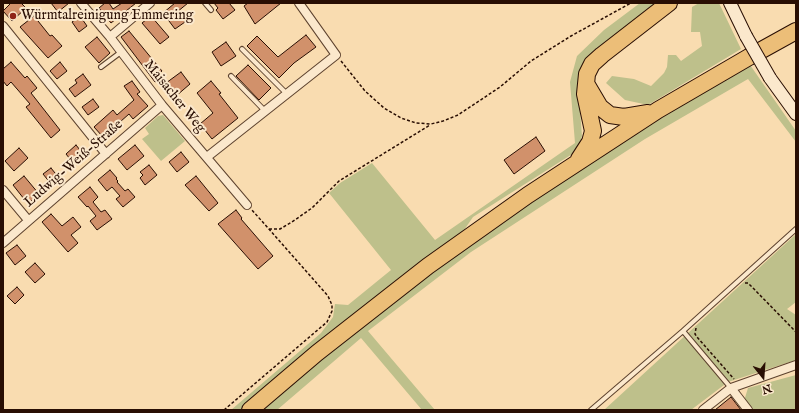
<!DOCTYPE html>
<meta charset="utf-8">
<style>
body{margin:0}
#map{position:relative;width:799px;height:413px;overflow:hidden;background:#f9dcb0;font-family:"IM FELL English",serif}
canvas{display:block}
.frame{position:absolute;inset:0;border:4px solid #290e03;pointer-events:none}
.north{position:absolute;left:743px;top:357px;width:40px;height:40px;-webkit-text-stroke:3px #fbe8cc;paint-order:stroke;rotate:163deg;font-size:11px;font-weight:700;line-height:16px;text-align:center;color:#290e03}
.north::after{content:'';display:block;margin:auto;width:14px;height:18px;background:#290e03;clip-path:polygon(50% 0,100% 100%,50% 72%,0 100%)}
</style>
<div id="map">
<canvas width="799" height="413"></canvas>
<div class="frame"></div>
<div class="north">N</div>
</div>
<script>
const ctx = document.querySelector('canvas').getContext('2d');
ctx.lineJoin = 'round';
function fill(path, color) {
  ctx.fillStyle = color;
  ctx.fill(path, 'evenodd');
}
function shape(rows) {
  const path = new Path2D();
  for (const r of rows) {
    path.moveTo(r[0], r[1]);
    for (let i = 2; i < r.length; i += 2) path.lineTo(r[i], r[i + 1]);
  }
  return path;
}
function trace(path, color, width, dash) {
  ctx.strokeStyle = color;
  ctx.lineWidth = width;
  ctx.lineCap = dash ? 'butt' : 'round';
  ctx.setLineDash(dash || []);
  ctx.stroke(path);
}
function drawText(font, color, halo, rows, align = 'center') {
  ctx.font = font + ' "IM FELL English",serif';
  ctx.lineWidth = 4;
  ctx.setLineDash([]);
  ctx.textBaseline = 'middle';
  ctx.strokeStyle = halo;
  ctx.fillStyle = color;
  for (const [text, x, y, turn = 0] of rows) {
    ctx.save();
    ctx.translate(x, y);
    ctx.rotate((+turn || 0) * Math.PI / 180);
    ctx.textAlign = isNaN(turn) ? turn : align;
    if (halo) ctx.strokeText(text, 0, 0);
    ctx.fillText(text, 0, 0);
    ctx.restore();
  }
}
fill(shape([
 [640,3,659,3,578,86,582,136,577,151,473,217,462,233,313,348,241,410,231,410,321,333,333,317,335,304,348,305,391,270,329,193,340,183,372,163,435,240,575,143,570,82,577,56,604,30],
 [699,3,719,3,741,49,648,105,625,100,606,83,612,76,634,79,651,86,664,73,667,67,668,55,676,55,681,61,702,46,700,32,691,32,692,7],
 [748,62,796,131,796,142,748,79,645,139,471,252,368,331,435,410,422,410,361,338,277,410,256,410,469,241],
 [163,115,185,141,161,161,142,139,149,134,145,128,158,116],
 [796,234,796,302,787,309,796,315,796,360,728,382,691,410,604,410],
 [796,375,796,410,750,410,744,401,748,388]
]), '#bec08b');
const building = shape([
 [11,3,21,3,26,8,12,21,3,11,11,3],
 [51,3,69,3,58,12,51,3],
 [105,3,109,3,113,9,122,3,136,3,111,23,99,8,105,3],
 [175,3,188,3,177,12,185,22,175,29,163,13,175,3],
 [214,3,229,3,235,10,223,19,216,10,218,8,214,3],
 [248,3,281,3,255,24,244,6,248,3],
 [34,16,50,36,52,35,62,46,48,58,20,27,34,16],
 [80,16,87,26,79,32,72,22,80,16],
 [151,16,169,37,160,44,142,23,151,16],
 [129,31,162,71,158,74,161,78,155,82,121,37,129,31],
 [306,35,316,47,294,63,279,78,247,46,257,36,278,57,306,35],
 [97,37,110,53,99,63,85,47,97,37],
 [226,42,236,56,221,66,212,52,226,42],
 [11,62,25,78,27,76,37,88,31,93,60,130,51,138,26,107,30,104,11,82,7,86,3,81,3,69,11,62],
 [60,62,67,71,57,79,50,71,60,62],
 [248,65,271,88,259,100,236,76,248,65],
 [181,72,190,84,176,96,166,83,181,72],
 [83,74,91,85,75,97,69,89,77,83,75,80,83,74],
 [132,81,140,92,137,94,148,106,133,119,129,114,103,137,94,127,113,110,117,115,134,100,124,86,132,81],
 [211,81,221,93,219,94,238,118,212,139,200,124,213,113,197,93,211,81],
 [93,99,99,107,88,115,82,107,93,99],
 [536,137,545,151,514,174,504,160,536,137],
 [76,145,84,155,74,164,66,154,76,145],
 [135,145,144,156,127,170,118,159,135,145],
 [19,148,28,158,14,171,5,161,19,148],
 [181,152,189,162,177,172,169,162,181,152],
 [149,165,157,175,145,185,140,178,143,175,140,172,149,165],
 [51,168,59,178,51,184,43,174,51,168],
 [110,170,117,178,116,179,118,181,117,182,125,191,128,189,135,197,123,207,116,199,120,196,112,187,107,191,98,180,110,170],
 [24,176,39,194,28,204,13,185,24,176],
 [196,176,218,203,209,211,185,185,196,176],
 [90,187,98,197,93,202,101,212,105,210,112,219,97,230,90,221,96,216,88,206,87,207,78,197,90,187],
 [236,210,242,218,241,219,273,256,258,269,218,224,236,210],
 [51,214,62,226,73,217,81,227,71,235,78,243,68,252,42,222,51,214],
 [17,245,26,256,15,265,6,253,17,245],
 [35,263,45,274,35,283,25,272,35,263],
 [17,287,24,295,15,304,7,296,17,287],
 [731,397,741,410,715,410,731,397]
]);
fill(building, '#d1916b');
trace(building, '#290e03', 1);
const lane = shape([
 [205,3,211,10],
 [242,49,287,94],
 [101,67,121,52],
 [231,76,265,111],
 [683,331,731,388],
 [591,410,683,331,796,229]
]);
const street = shape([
 [81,3,110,37,162,105,247,205],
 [3,26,106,154],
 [110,37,150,3],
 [207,157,336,55,299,3],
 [3,190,28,220],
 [3,243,162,105],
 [731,388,748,410],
 [703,410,731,388,796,365]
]);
const secondary = shape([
 [730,3,746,36],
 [770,78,796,114]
]);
const highway = shape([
 [587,85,600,107,610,115,624,117,648,113],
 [579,159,590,142,593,131,585,94,587,74,592,64,602,55,669,3],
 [250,410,317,353,428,266,528,195,658,110,749,57,796,31]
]);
trace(lane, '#5d422e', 6);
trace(street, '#5d422e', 10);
trace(secondary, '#290e03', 14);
trace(highway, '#290e03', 18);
trace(shape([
 [341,61,365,91,384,108,401,118,416,123,431,124,443,121,458,115,500,87,531,61,571,36,631,3],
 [269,229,280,229,292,222,312,208,339,181,430,125],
 [745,283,748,283,753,288,796,332],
 [696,328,695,334,697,337,734,379],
 [224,410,327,322,332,311,332,305,328,296,252,210]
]), '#290e03', 1.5, [3, 2]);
trace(lane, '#fbe8cc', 4);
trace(street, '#fbe8cc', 8);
trace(secondary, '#fbe8cc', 12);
trace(highway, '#ecbe78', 16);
const secondaryBridge = shape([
 [746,36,770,78]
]);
trace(secondaryBridge, '#290e03', 14, []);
trace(secondaryBridge, '#fbe8cc', 12);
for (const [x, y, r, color] of [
 [13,16,4,"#8f2418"]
]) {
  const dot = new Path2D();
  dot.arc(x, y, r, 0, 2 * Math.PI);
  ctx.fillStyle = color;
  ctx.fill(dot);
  trace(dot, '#fbe8cc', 1.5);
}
drawText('14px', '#290e03', '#fbe8cc', [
 ["Würmtalreinigung Emmering",21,16]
], 'left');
drawText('14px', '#290e03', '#fbe8cc', [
 ["Maisacher Weg",174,97,51],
 ["Ludwig-Weiß-Straße",74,164,-41]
]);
</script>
